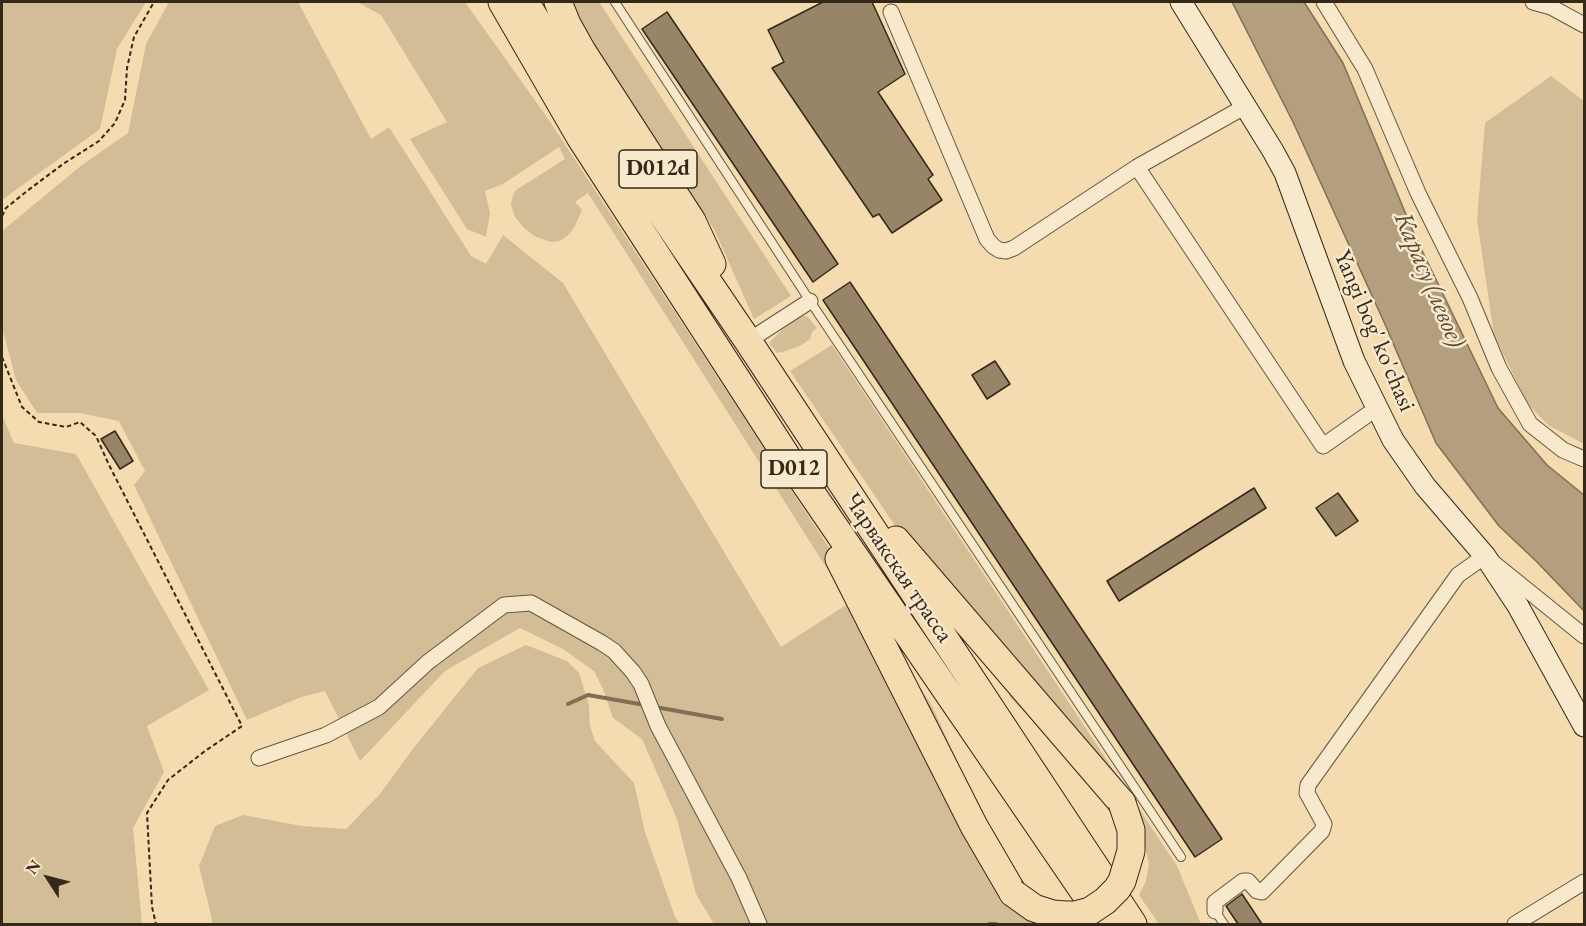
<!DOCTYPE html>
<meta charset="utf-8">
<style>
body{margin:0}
#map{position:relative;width:1586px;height:926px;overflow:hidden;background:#f4dbb0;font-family:"EB Garamond",serif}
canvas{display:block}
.frame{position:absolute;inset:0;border:3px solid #342819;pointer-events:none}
.north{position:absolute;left:18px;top:848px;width:60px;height:60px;-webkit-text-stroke:4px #f8e8cc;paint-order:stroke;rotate:306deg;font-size:16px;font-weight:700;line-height:24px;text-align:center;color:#342819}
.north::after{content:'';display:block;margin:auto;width:21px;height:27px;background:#342819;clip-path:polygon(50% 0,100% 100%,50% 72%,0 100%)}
</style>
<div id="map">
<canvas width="1586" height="926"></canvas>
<div class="frame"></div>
<div class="north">N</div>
</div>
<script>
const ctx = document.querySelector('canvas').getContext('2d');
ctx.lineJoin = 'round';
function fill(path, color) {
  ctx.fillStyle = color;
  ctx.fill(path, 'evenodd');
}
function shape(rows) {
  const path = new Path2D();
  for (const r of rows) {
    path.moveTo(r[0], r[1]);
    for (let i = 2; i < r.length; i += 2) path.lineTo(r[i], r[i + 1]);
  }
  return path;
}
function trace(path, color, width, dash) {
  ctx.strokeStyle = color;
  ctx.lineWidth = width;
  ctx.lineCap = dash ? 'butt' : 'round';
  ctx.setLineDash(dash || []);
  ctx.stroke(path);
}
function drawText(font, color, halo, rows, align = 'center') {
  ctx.font = font + ' "EB Garamond",serif';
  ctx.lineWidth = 5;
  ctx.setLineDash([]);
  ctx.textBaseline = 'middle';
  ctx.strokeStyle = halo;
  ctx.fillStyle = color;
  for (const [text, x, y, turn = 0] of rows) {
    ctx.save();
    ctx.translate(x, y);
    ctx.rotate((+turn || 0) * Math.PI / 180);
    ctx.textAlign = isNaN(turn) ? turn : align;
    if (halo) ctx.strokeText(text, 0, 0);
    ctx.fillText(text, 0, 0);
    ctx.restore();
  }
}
fill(shape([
 [2,2,146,2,117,49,100,129,2,200],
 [169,2,298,2,371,139,389,127,471,256,486,264,503,235,563,283,781,647,860,596,931,704,1025,908,1036,924,714,924,696,894,677,819,642,739,613,718,603,689,594,671,563,649,520,628,445,671,360,761,325,691,301,697,247,720,134,485,145,471,119,421,80,413,37,413,16,380,2,327,2,231,82,165,128,133,146,44],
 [357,2,465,2,551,123,858,592,847,600,588,193,575,202,582,210,574,228,567,236,560,241,551,242,536,237,524,228,515,217,511,205,513,195,516,190,565,159,559,147,503,184,485,191,490,213,486,237,467,229,410,139,447,122,381,15],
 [569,2,599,2,791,296,754,319,715,231,675,168,622,95],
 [1551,76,1584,101,1584,444,1548,425,1527,403,1494,335,1477,220,1485,123],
 [801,315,808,317,817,328,812,332,810,339,800,346,786,351,777,353,769,343,796,316],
 [832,345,1177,866,1201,924,1159,924,1139,895,1146,881,1149,864,1145,846,1138,830,1009,696,1010,691,1002,645,981,617,926,571,790,371],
 [2,415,14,443,76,454,209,690,147,726,164,772,133,828,142,924,2,924],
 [526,645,567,661,579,673,589,705,590,726,595,741,634,783,645,832,675,917,680,924,212,924,211,915,199,866,215,826,243,815,302,826,346,829,380,794,412,750,478,668]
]), '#d3bd96');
const water = shape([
 [1232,2,1304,2,1343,63,1415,236,1498,408,1547,465,1584,495,1584,611,1537,562,1499,526,1436,443,1384,322,1293,122,1232,2]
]);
fill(water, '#b39e7d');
trace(water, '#806f55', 1.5);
trace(shape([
 [568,704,588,695,645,705],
 [655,707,722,719],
 [989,924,996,924]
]), '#806f55', 4);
const building = shape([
 [823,2,872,2,905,74,878,92,933,175,928,179,942,200,892,233,879,214,873,217,772,68,784,62,768,30,823,2],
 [667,12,838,264,813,282,642,29,667,12],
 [850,282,1222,839,1195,857,823,300,850,282],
 [995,361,1010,384,987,399,972,375,995,361],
 [115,431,133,461,120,469,101,439,115,431],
 [1254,488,1266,508,1119,601,1107,581,1254,488],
 [1338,493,1358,521,1336,536,1316,508,1338,493],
 [1242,894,1262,924,1238,924,1226,906,1242,894]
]);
fill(building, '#988568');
trace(building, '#342819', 1.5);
const lane = shape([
 [615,2,810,301,1181,857],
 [1215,911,1224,924]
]);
const street = shape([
 [1324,2,1365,69,1418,193,1470,298,1499,368,1530,424,1563,450,1584,459],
 [1533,2,1551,7,1584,25],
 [891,12,987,239,993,246,999,250,1006,251,1014,248,1137,167,1246,106],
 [1137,167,1323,446,1377,408],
 [748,341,810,301],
 [259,758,326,735,379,707,428,662,504,605,531,603,602,643,614,651,633,672,641,684,658,726,739,878,759,924],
 [1215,911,1215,902,1243,881,1248,881,1257,891,1262,892,1322,831,1324,824,1307,793,1308,785,1458,575,1485,556,1584,636],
 [1515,924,1584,882]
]);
const secondary = shape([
 [1181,2,1273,151,1285,173,1354,361,1393,440,1425,486,1485,556,1518,606,1584,726]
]);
const highway = shape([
 [502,2,580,137,793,466,1106,924],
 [525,2,599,121,748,341,1133,924],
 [558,2,567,24,582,51,692,221,712,264],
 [896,540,1122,803],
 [839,559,974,826,1013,893]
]);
trace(lane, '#64553f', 10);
trace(street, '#64553f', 17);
trace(secondary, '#342819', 23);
trace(highway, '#342819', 29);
trace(shape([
 [2,216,6,208,27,191,63,164,99,141,115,123,125,100,127,68,134,37,154,2],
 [2,357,22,407,39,422,66,427,80,422,96,436,109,465,242,726,205,751,168,780,147,813,152,907,156,924]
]), '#342819', 2, [4.5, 3]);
trace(lane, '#f8e8cc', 8);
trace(street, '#f8e8cc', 15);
trace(secondary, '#f8e8cc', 21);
trace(highway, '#f4dbb0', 27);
const highwayBridge = shape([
 [1013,893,1034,908,1053,914,1066,915,1075,915,1090,911,1105,901,1117,889,1122,881,1131,851,1131,830,1122,803]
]);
trace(highwayBridge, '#342819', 29, []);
trace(highwayBridge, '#f4dbb0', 27);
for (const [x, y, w] of [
 [658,169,78],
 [794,469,66]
]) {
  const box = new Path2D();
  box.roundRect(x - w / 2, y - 19, w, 38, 4.5);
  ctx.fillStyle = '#f8e8cc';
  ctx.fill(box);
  trace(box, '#342819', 1.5);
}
drawText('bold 22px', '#342819', null, [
 ["D012d",658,169],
 ["D012",794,469]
]);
drawText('24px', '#342819', '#f8e8cc', [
 ["Yangi bog' ko'chasi",1374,331,67],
 ["Чарвакская трасса",898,568,56]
]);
drawText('italic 26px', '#5a4b37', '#f8e8cc', [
 ["Карасу (левое)",1429,280,67]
]);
</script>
